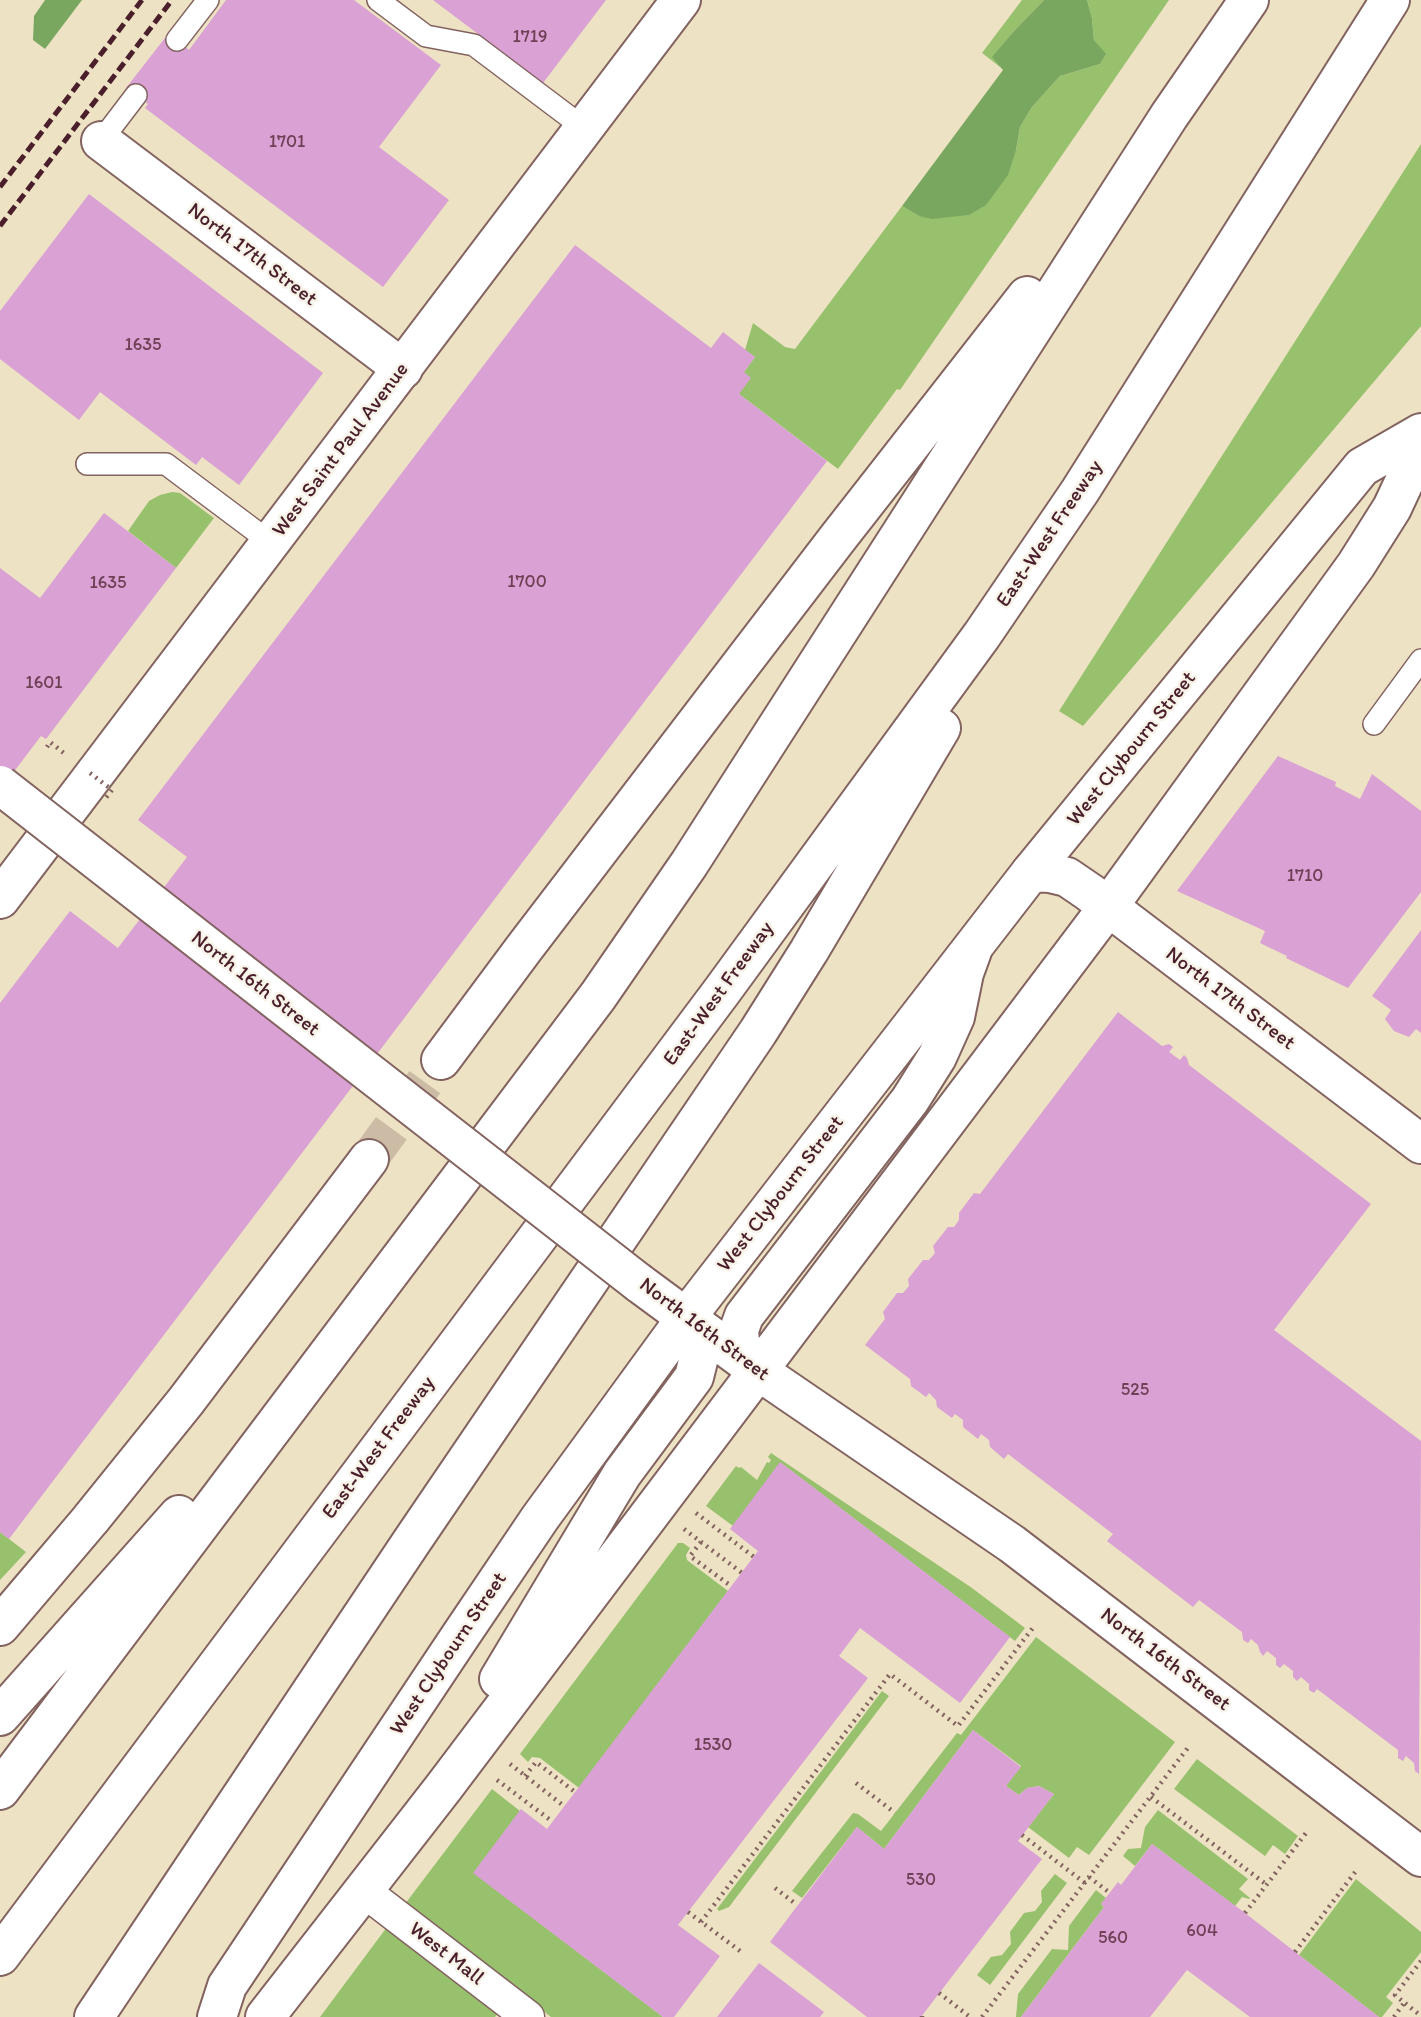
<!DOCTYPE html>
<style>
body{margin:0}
canvas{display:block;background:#ede2c3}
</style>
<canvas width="1421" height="2017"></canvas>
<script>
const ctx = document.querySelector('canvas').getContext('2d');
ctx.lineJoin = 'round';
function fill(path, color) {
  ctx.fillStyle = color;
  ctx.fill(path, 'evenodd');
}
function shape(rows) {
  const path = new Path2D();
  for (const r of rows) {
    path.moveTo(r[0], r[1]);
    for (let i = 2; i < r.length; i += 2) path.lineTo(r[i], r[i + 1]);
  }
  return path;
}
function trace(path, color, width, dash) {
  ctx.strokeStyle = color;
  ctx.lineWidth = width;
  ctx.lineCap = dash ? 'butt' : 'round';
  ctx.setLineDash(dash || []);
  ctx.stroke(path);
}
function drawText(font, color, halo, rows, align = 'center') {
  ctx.font = font + ' Itim,sans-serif';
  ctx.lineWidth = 5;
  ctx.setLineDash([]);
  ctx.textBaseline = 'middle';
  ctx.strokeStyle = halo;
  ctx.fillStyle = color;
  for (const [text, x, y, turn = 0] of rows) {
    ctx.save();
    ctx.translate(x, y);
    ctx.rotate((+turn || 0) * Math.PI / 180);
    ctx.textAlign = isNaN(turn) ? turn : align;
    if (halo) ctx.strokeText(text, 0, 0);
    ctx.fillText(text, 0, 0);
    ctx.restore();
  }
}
fill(shape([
 [1022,0,1044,0,1014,31,993,57,1004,70,982,53],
 [1087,0,1169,0,900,390,897,389,838,469,739,394,744,372,755,357,745,350,753,323,785,347,795,349,902,206,919,216,969,215,1016,150,1020,127,1032,107,1060,76,1100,64,1105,55,1094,40,1092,18],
 [1421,144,1421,326,1083,726,1059,711],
 [172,492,180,493,214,518,176,568,128,531,149,501,160,495],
 [771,1453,972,1588,1025,1628,1015,1641,781,1463,733,1526,706,1506,736,1466,739,1468,741,1467,757,1480,767,1462,769,1463,771,1460,768,1457],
 [0,1532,26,1552,0,1580],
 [678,1543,683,1543,690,1548,686,1555,687,1560,728,1591,579,1788,540,1758,532,1757,528,1762,520,1754],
 [1036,1637,1175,1742,1089,1855,1077,1847,1069,1858,1028,1827,1054,1794,1039,1786,1027,1788,1019,1795,1006,1786,1021,1766,973,1730,884,1849,857,1827,802,1898,792,1891,853,1813,858,1814,881,1831,957,1733,961,1735],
 [882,1691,889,1696,729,1907,719,1911,717,1909],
 [1197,1759,1298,1836,1285,1854,1273,1845,1265,1856,1174,1789],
 [492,1789,520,1811,474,1873,663,2017,551,2017,405,1904],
 [1158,1810,1248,1879,1239,1889,1250,1898,1249,1899,1242,1897,1235,1906,1152,1844,1135,1866,1123,1856,1128,1849,1141,1848,1145,1827],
 [1055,1874,1067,1883,990,1985,977,1975,991,1957,1002,1955,1011,1944,1010,1932,1024,1913,1035,1911,1042,1902,1041,1891],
 [1356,1879,1421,1932,1421,1952,1386,1997,1393,2003,1382,2017,1379,2017,1299,1955],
 [1096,1890,1106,1898,1101,1904,1104,1907,1021,2017,1016,2017,1018,1994,1052,1949,1068,1950,1069,1926],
 [387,1927,499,2012,495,2017,320,2017]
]), '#98c16d');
fill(shape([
 [45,0,82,0,45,49,33,40,34,16],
 [1044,0,1087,0,1092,18,1094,40,1106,54,1100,64,1060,76,1032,107,1020,127,1016,150,1008,175,986,205,969,215,932,219,919,216,902,206,1003,70,992,57,1014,31]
]), '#7aa760');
fill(shape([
 [226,0,354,0,441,65,379,147,449,200,383,287,145,108,148,104,126,88,168,34,189,50],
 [433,0,606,0,543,83],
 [89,194,323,373,239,485,202,457,196,465,100,392,79,420,0,359,0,311],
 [575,245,711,348,723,332,755,357,744,372,751,378,739,394,827,461,9,1539,0,1532,0,1003,70,911,118,948,187,857,138,820],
 [104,513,176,568,46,739,41,736,0,790,0,568,40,598],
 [1278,756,1336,782,1335,786,1360,799,1372,774,1421,811,1421,892,1348,988,1286,958,1287,956,1260,943,1265,931,1177,891],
 [1421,930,1421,1033,1416,1029,1409,1037,1394,1031,1385,1019,1391,1010,1372,996],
 [1118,1012,1162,1046,1169,1044,1173,1047,1169,1052,1180,1060,1184,1055,1187,1058,1189,1065,1371,1204,1274,1330,1421,1441,1419,1774,1415,1771,1414,1763,1406,1756,1403,1761,1398,1758,1398,1750,1317,1689,1314,1693,1309,1690,1309,1684,1301,1677,1297,1681,1293,1677,1293,1671,1284,1664,1280,1668,1276,1665,1276,1658,1267,1651,1263,1656,1260,1652,1258,1645,1251,1639,1248,1643,1243,1640,1242,1632,1199,1600,1193,1607,1107,1541,1113,1534,1008,1454,1004,1459,990,1447,989,1440,981,1434,978,1439,963,1427,963,1420,955,1414,952,1418,937,1407,936,1400,929,1393,926,1397,911,1386,910,1379,865,1345,885,1319,883,1312,897,1293,903,1293,909,1286,908,1279,923,1260,929,1260,935,1253,933,1246,948,1227,954,1227,959,1220,959,1213,974,1193,980,1194],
 [780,1462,1010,1637,960,1703,860,1628,839,1656,868,1678,678,1925,720,1956,674,2017,663,2017,473,1873,521,1809,547,1829,758,1551,730,1529],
 [973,1730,1021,1767,1006,1786,1019,1795,1027,1788,1039,1786,1054,1794,1018,1841,1042,1859,921,2017,867,2017,770,1942,857,1827,884,1849],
 [1152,1844,1245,1913,1379,2017,1250,2017,1187,1970,1150,2017,1021,2017,1104,1907,1101,1904,1118,1882,1121,1885],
 [759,1963,824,2012,820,2017,717,2017]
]), '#d9a1d4');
trace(shape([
 [369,1159,441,1060]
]), '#ccbba5', 38, [38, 19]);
const service = shape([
 [378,0,426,36,474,45,584,128],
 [177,40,208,0],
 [101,141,136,95],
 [87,464,166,464,270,542],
 [1374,724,1421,660]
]);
const pedestrian = shape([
 [364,1891,528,2017]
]);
const minor = shape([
 [101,141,403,369]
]);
const tertiary = shape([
 [1031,872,1362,467,1421,433],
 [0,899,681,0],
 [757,1370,750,1363,740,1342,739,1330,744,1316,910,1100,937,1057,955,1017,964,973,972,951],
 [217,2017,227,1986,459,1638,540,1518,685,1319,698,1342,700,1353,694,1377,622,1474,499,1679],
 [265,2017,444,1787,1108,907,1356,565,1392,508,1421,446]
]);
const secondary = shape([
 [639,1283,757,1370,1012,1544,1421,1857],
 [685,1319,1031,872,1050,873,1067,877,1089,892,1421,1144]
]);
const motorway = shape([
 [441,1060,525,947,837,539,1027,296],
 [0,1626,90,1520,186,1401,369,1159],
 [0,1716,179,1515],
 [0,1790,598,996,689,864,1169,116,1249,0],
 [0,1956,722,991,982,635,1080,491,1390,0],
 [94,2017,412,1541,758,1032,809,951,941,728]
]);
trace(service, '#836360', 24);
trace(pedestrian, '#836360', 35);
trace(minor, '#836360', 42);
trace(tertiary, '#836360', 42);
trace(secondary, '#836360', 42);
trace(motorway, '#836360', 42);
trace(shape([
 [47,747,50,742,65,754],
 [696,1513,754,1557],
 [684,1529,742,1573],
 [701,1542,690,1556,731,1586],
 [510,1764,564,1806],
 [525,1776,536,1762,575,1792],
 [497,1780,553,1822],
 [856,1783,895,1813],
 [1151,1797,1267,1885],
 [1022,1835,1085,1883],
 [1089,1877,1110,1893],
 [775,1888,797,1905],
 [688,1912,744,1954],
 [1245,1913,1306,1833],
 [701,1922,890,1674,958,1726,1035,1625],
 [1295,1952,1356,1871],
 [1421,1961,1395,1995,1421,2016],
 [939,1993,970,2017],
 [922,2016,922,2017],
 [982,2017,1190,1745],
 [1394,2017,1404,2003]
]), '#836360', 4.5, [2, 5]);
trace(service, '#fff', 21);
trace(pedestrian, '#fff', 32);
trace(minor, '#fff', 38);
trace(tertiary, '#fff', 38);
trace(secondary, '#fff', 38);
trace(motorway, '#fff', 38);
trace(shape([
 [0,187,142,0],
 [0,226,172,0]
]), '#4a1f2b', 5, [10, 5]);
const secondaryBridge = shape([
 [0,785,639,1283]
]);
trace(secondaryBridge, '#836360', 42, []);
trace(shape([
 [90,773,112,790,105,799]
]), '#836360', 4.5, [2, 5]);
trace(secondaryBridge, '#fff', 38);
drawText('18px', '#6e4055', null, [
 ["1719",530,37],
 ["1701",287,142],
 ["1635",143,345],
 ["1700",527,582],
 ["1635",108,583],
 ["1601",44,683],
 ["1710",1305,876],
 ["525",1135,1390],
 ["1530",713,1745],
 ["530",921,1880],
 ["604",1202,1931],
 ["560",1113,1938]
]);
drawText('21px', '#4a1f2b', '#f7f3e8', [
 ["North 17th Street",252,255,37],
 ["West Saint Paul Avenue",341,450,-53],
 ["East-West Freeway",1050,534,-56],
 ["West Clybourn Street",1132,749,-51],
 ["North 16th Street",255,984,38],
 ["East-West Freeway",719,994,-54],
 ["North 17th Street",1230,999,37],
 ["West Clybourn Street",781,1194,-52],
 ["North 16th Street",704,1330,37],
 ["East-West Freeway",379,1448,-53],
 ["West Clybourn Street",449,1654,-56],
 ["North 16th Street",1165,1660,37],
 ["West Mall",446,1954,38]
]);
</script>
